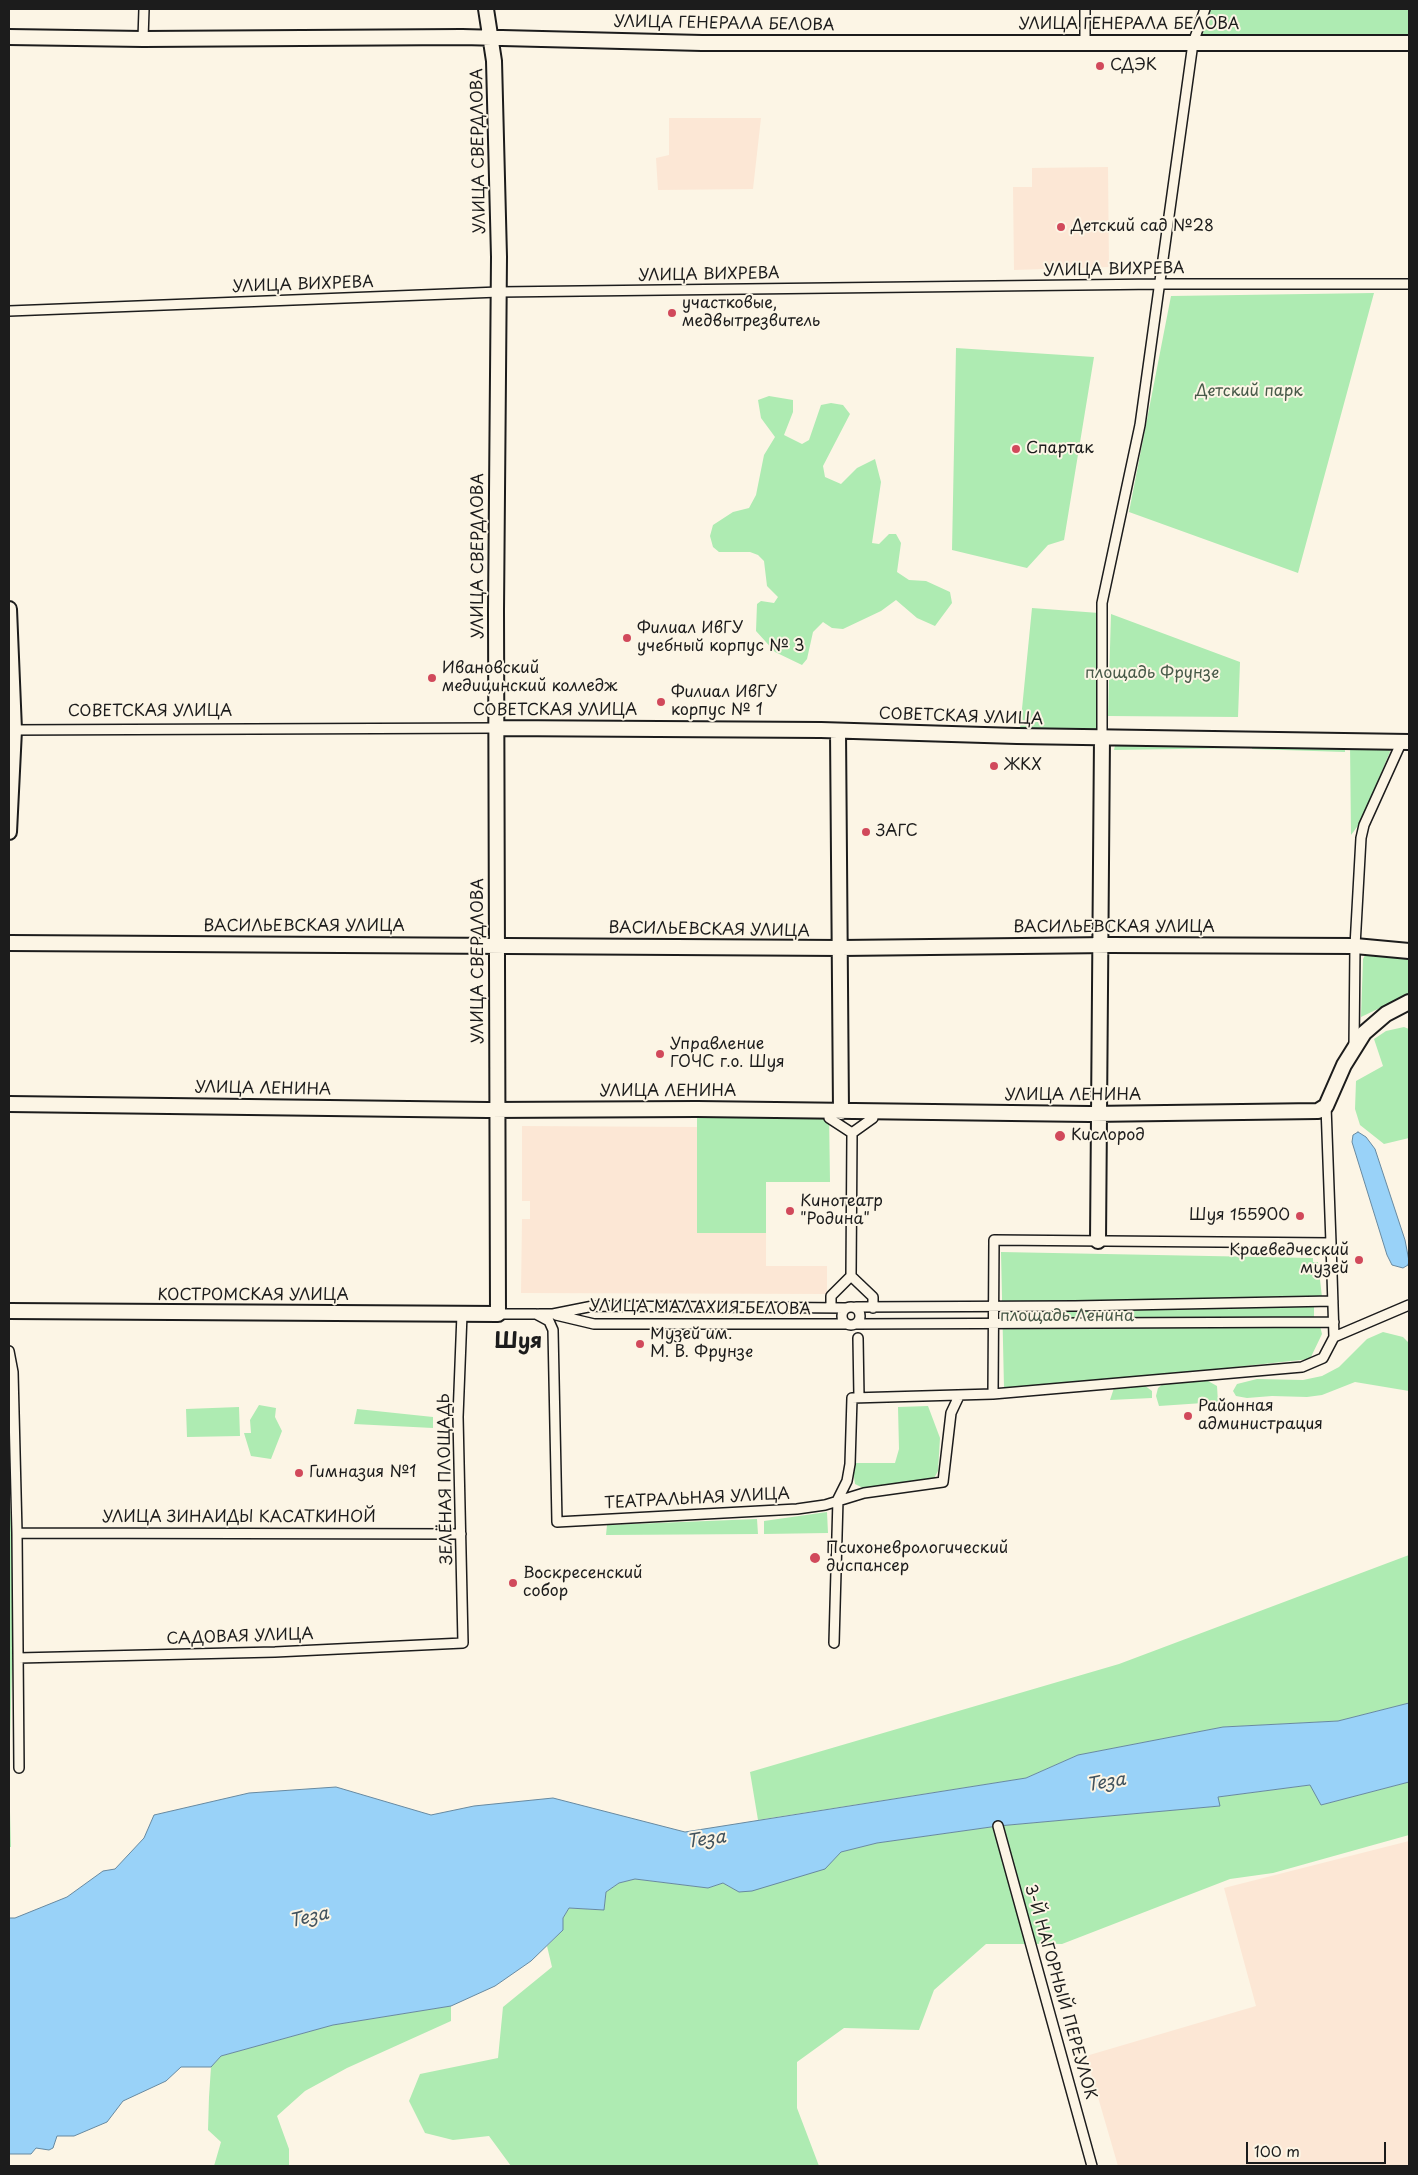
<!DOCTYPE html>
<meta charset="utf-8">
<style>
body{margin:0}
#map{position:relative;width:1418px;height:2175px;overflow:hidden;background:#fcf5e5;font-family:"Playpen Sans",sans-serif}
canvas{display:block}
.frame{position:absolute;inset:0;border:10px solid #1c1c1c;pointer-events:none}
.scale{position:absolute;left:1246px;top:2142px;width:140px;height:22px;box-sizing:border-box;border:2px solid #1c1c1c;border-top:0;padding-left:6px;font-size:15px;line-height:18px;white-space:nowrap;color:#1c1c1c;-webkit-text-stroke:4px #fcf5e5;paint-order:stroke}
</style>
<div id="map">
<canvas width="1418" height="2175"></canvas>
<div class="frame"></div>
<div class="scale">100 m</div>
</div>
<script>
const ctx = document.querySelector('canvas').getContext('2d');
ctx.lineJoin = 'round';
function fill(path, color) {
  ctx.fillStyle = color;
  ctx.fill(path, 'evenodd');
}
function shape(rows) {
  const path = new Path2D();
  for (const r of rows) {
    if (r.length === 3) {
      path.moveTo(r[0] + r[2], r[1]);
      path.arc(r[0], r[1], r[2], 0, 2 * Math.PI);
      continue;
    }
    path.moveTo(r[0], r[1]);
    for (let i = 2; i < r.length; i += 2) path.lineTo(r[i], r[i + 1]);
  }
  return path;
}
function trace(path, color, width, dash) {
  ctx.strokeStyle = color;
  ctx.lineWidth = width;
  ctx.lineCap = dash ? 'butt' : 'round';
  ctx.setLineDash(dash || []);
  ctx.stroke(path);
}
function drawText(font, color, halo, rows, align = 'center') {
  ctx.font = font + ' "Playpen Sans",sans-serif';
  ctx.lineWidth = 4;
  ctx.setLineDash([]);
  ctx.textBaseline = 'middle';
  ctx.strokeStyle = halo;
  ctx.fillStyle = color;
  for (const [text, x, y, turn = 0] of rows) {
    ctx.save();
    ctx.translate(x, y);
    ctx.rotate((+turn || 0) * Math.PI / 180);
    ctx.textAlign = isNaN(turn) ? turn : align;
    if (halo) ctx.strokeText(text, 0, 0);
    ctx.fillText(text, 0, 0);
    ctx.restore();
  }
}
fill(shape([
 [669,118,761,118,753,189,658,190,656,158,669,155],
 [1108,167,1109,267,1014,270,1013,187,1032,187,1032,168],
 [522,1126,697,1127,697,1233,766,1233,766,1266,827,1266,827,1294,521,1293,522,1219,530,1219,530,1201,522,1201],
 [1409,1841,1409,2166,1118,2166,1086,2056,1256,2006,1224,1888]
]), '#fce7d5');
fill(shape([
 [1208,9,1409,9,1409,40,1198,38],
 [1374,293,1298,573,1129,512,1171,296],
 [956,348,1094,357,1064,540,1048,545,1027,568,952,550],
 [769,396,793,400,793,412,784,435,802,444,809,440,821,405,831,403,843,405,850,414,823,466,825,477,841,484,857,468,875,459,881,482,872,543,879,544,889,534,896,534,901,543,897,572,909,580,926,581,950,592,952,603,935,626,917,618,896,600,881,611,843,629,832,628,823,622,813,632,807,659,802,665,775,652,756,631,757,604,761,601,774,603,778,597,767,586,764,561,758,555,750,552,719,552,713,547,710,536,713,525,733,512,749,508,756,495,764,455,775,437,761,418,758,400],
 [1032,608,1099,613,1100,731,1020,729],
 [1111,614,1240,662,1238,717,1108,716],
 [1116,741,1245,742,1245,748,1114,750],
 [1252,742,1345,745,1345,752,1252,749],
 [1350,745,1389,747,1390,752,1360,823,1351,835],
 [1377,951,1409,954,1409,994,1361,1017,1363,959,1365,955],
 [1404,1027,1409,1029,1409,1138,1384,1144,1360,1125,1355,1109,1356,1081,1383,1066,1374,1039,1386,1031],
 [697,1109,829,1112,830,1182,766,1182,766,1233,697,1233],
 [1001,1252,1313,1258,1313,1262,1318,1262,1323,1306,1314,1306,1314,1326,1320,1326,1322,1334,1310,1359,1115,1380,1114,1378,1004,1388],
 [1383,1332,1403,1337,1409,1343,1409,1391,1355,1382,1322,1395,1307,1397,1272,1396,1247,1398,1236,1396,1233,1391,1237,1384,1257,1379,1303,1380,1322,1376,1339,1367,1367,1339],
 [1208,1381,1217,1386,1218,1402,1159,1406,1156,1396,1158,1388,1164,1383],
 [1144,1385,1152,1391,1152,1398,1110,1400,1114,1388],
 [259,1405,276,1408,275,1417,282,1431,271,1459,251,1456,244,1433,251,1433,250,1420],
 [928,1406,940,1438,938,1471,931,1484,863,1488,855,1484,853,1470,856,1463,895,1463,899,1449,898,1407],
 [239,1407,240,1436,187,1437,186,1409],
 [357,1409,433,1417,433,1428,354,1424],
 [9,1489,12,1534,12,1668,9,1776,11,1847,9,1847],
 [827,1512,828,1533,764,1534,764,1521],
 [757,1519,758,1534,606,1535,607,1525],
 [1409,1555,1409,1703,1338,1721,1223,1727,1078,1755,1026,1778,758,1820,750,1772,1119,1664],
 [1409,1782,1409,1835,1273,1873,1230,1879,1062,1944,986,1944,934,1990,919,2030,844,2028,797,2062,797,2108,819,2166,511,2166,489,2136,453,2140,425,2133,409,2101,420,2074,498,2058,503,2007,552,1967,547,1946,563,1930,563,1918,569,1908,604,1910,606,1892,619,1883,635,1879,708,1888,723,1883,739,1892,824,1869,841,1852,877,1843,998,1826,1219,1806,1218,1797,1311,1785,1321,1805],
 [451,2006,451,2021,347,2068,305,2091,277,2116,289,2149,289,2166,214,2166,221,2142,208,2130,209,2097,211,2067,221,2056,333,2025]
]), '#aeebb2');
const water = shape([
 [1358,1132,1366,1137,1375,1149,1405,1240,1409,1261,1408,1265,1403,1268,1392,1265,1387,1255,1352,1142,1353,1135,1358,1132],
 [1409,1703,1409,1782,1321,1805,1310,1785,1218,1797,1220,1806,998,1826,877,1843,841,1852,825,1869,752,1891,739,1892,723,1883,708,1888,635,1879,619,1883,606,1892,604,1910,569,1908,563,1918,563,1930,531,1961,495,1986,451,2006,333,2025,221,2056,211,2067,181,2067,166,2081,123,2101,107,2122,74,2136,57,2136,53,2148,49,2150,36,2148,31,2154,9,2154,9,1918,15,1918,67,1897,103,1871,115,1869,144,1838,154,1815,249,1793,336,1787,431,1815,474,1806,553,1798,685,1832,1026,1778,1078,1755,1223,1727,1338,1721,1409,1703]
]);
fill(water, '#99d2f8');
trace(water, '#6789a0', 1);
const street = shape([
 [1085,9,1085,43],
 [143,39,144,9],
 [9,311,499,292,1159,284,1409,284],
 [9,730,497,728],
 [1102,737,1102,603,1140,425,1193,43,1205,9],
 [1354,1047,1355,946,1361,838,1364,825,1402,741],
 [1326,1106,1331,1243],
 [829,1118,852,1133],
 [873,1118,852,1133,851,1276,873,1297,873,1308],
 [994,1240,1331,1243,1334,1337,1323,1358,1302,1367,993,1394,994,1240],
 [851,1316,9],
 [831,1307,831,1296,851,1276],
 [856,1307,1075,1306,1333,1301],
 [498,1314,536,1314,549,1321,553,1330,557,1522,797,1509,825,1505,864,1493,943,1482,951,1413,959,1396],
 [539,1314,553,1314,593,1306,845,1308],
 [556,1315,594,1324,847,1324],
 [856,1324,1334,1322],
 [1334,1337,1409,1305],
 [858,1338,859,1397],
 [9,1351,13,1372,17,1533,19,1768],
 [17,1533,461,1534],
 [834,1643,838,1499,847,1481,850,1464,852,1398,993,1394],
 [18,1658,275,1652,463,1643,458,1417,462,1314],
 [998,1826,1092,2166]
]);
const secondary = shape([
 [9,37,143,39,462,37,702,43,1409,43],
 [9,609,14,730,9,832],
 [497,728,821,730,1017,736,1409,742],
 [838,731,841,1112],
 [9,943,841,948,1110,945,1355,946,1409,951],
 [9,1104,488,1110,697,1109,1090,1114,1318,1111,1326,1106,1344,1065,1364,1033,1386,1014,1409,1002],
 [1098,1241,1102,737],
 [9,1311,498,1314,496,610,499,257,494,61,486,9]
]);
trace(street, '#1c1c1c', 12);
trace(secondary, '#1c1c1c', 18);
trace(street, '#fcf5e5', 9);
trace(secondary, '#fcf5e5', 14);
for (const [x, y, r, color] of [
 [1100,66,5,"#d1495b"],
 [1061,227,5,"#d1495b"],
 [672,313,5,"#d1495b"],
 [1016,449,5,"#d1495b"],
 [627,638,5,"#d1495b"],
 [432,678,5,"#d1495b"],
 [661,702,5,"#d1495b"],
 [994,766,5,"#d1495b"],
 [866,832,5,"#d1495b"],
 [660,1054,5,"#d1495b"],
 [1060,1136,6,"#d1495b"],
 [790,1211,5,"#d1495b"],
 [1300,1216,5,"#d1495b"],
 [1359,1260,5,"#d1495b"],
 [640,1344,5,"#d1495b"],
 [1188,1416,5,"#d1495b"],
 [299,1473,5,"#d1495b"],
 [815,1558,6,"#d1495b"],
 [513,1583,5,"#d1495b"]
]) {
  const dot = new Path2D();
  dot.arc(x, y, r, 0, 2 * Math.PI);
  ctx.fillStyle = color;
  ctx.fill(dot);
  trace(dot, '#fcf5e5', 2);
}
drawText('16px', '#1c1c1c', '#fcf5e5', [
 ["УЛИЦА ГЕНЕРАЛА БЕЛОВА",724,24,1],
 ["УЛИЦА ГЕНЕРАЛА БЕЛОВА",1129,25],
 ["УЛИЦА СВЕРДЛОВА",479,151,-91],
 ["УЛИЦА ВИХРЕВА",1114,270,-1],
 ["УЛИЦА ВИХРЕВА",709,275,-1],
 ["УЛИЦА ВИХРЕВА",303,285,-2],
 ["УЛИЦА СВЕРДЛОВА",479,556,-90],
 ["СОВЕТСКАЯ УЛИЦА",555,711],
 ["СОВЕТСКАЯ УЛИЦА",150,712],
 ["СОВЕТСКАЯ УЛИЦА",961,717,2],
 ["ВАСИЛЬЕВСКАЯ УЛИЦА",304,927],
 ["ВАСИЛЬЕВСКАЯ УЛИЦА",1114,928],
 ["ВАСИЛЬЕВСКАЯ УЛИЦА",709,930,1],
 ["УЛИЦА СВЕРДЛОВА",479,961,-90],
 ["УЛИЦА ЛЕНИНА",263,1089,1],
 ["УЛИЦА ЛЕНИНА",668,1092],
 ["УЛИЦА ЛЕНИНА",1073,1096],
 ["КОСТРОМСКАЯ УЛИЦА",253,1296],
 ["УЛИЦА МАЛАХИЯ БЕЛОВА",700,1308,1],
 ["ЗЕЛЁНАЯ ПЛОЩАДЬ",446,1479,-91],
 ["ТЕАТРАЛЬНАЯ УЛИЦА",697,1499,-3],
 ["УЛИЦА ЗИНАИДЫ КАСАТКИНОЙ",239,1518],
 ["САДОВАЯ УЛИЦА",240,1637,-2],
 ["3-Й НАГОРНЫЙ ПЕРЕУЛОК",1060,1992,74]
]);
drawText('16px', '#1c1c1c', '#fcf5e5', [
 ["СДЭК",1110,66],
 ["Детский сад №28",1071,227],
 ["участковые,",682,304],
 ["медвытрезвитель",682,322],
 ["Спартак",1026,449],
 ["Филиал ИвГУ",637,629],
 ["учебный корпус № 3",637,647],
 ["Ивановский",442,669],
 ["медицинский колледж",442,687],
 ["Филиал ИвГУ",671,693],
 ["корпус № 1",671,711],
 ["ЖКХ",1004,766],
 ["ЗАГС",876,832],
 ["Управление",670,1045],
 ["ГОЧС г.о. Шуя",670,1063],
 ["Кислород",1071,1136],
 ["Кинотеатр",800,1202],
 ["\"Родина\"",800,1220],
 ["Шуя 155900",1290,1216,"right"],
 ["Краеведческий",1349,1251,"right"],
 ["музей",1349,1269,"right"],
 ["Музей им.",650,1335],
 ["М. В. Фрунзе",650,1353],
 ["Районная",1198,1407],
 ["администрация",1198,1425],
 ["Гимназия №1",309,1473],
 ["Психоневрологический",826,1549],
 ["диспансер",826,1567],
 ["Воскресенский",523,1574],
 ["собор",523,1592]
], 'left');
drawText('16px', '#485a49', '#fcf5e5', [
 ["Детский парк",1249,392],
 ["площадь Фрунзе",1152,674],
 ["площадь Ленина",1067,1317]
]);
drawText('italic 18px', '#42535e', '#fcf5e5', [
 ["Теза",1106,1783,-10],
 ["Теза",706,1840,-8],
 ["Теза",309,1918,-13]
]);
drawText('bold 21px', '#1c1c1c', '#fcf5e5', [
 ["Шуя",518,1342]
]);
</script>
